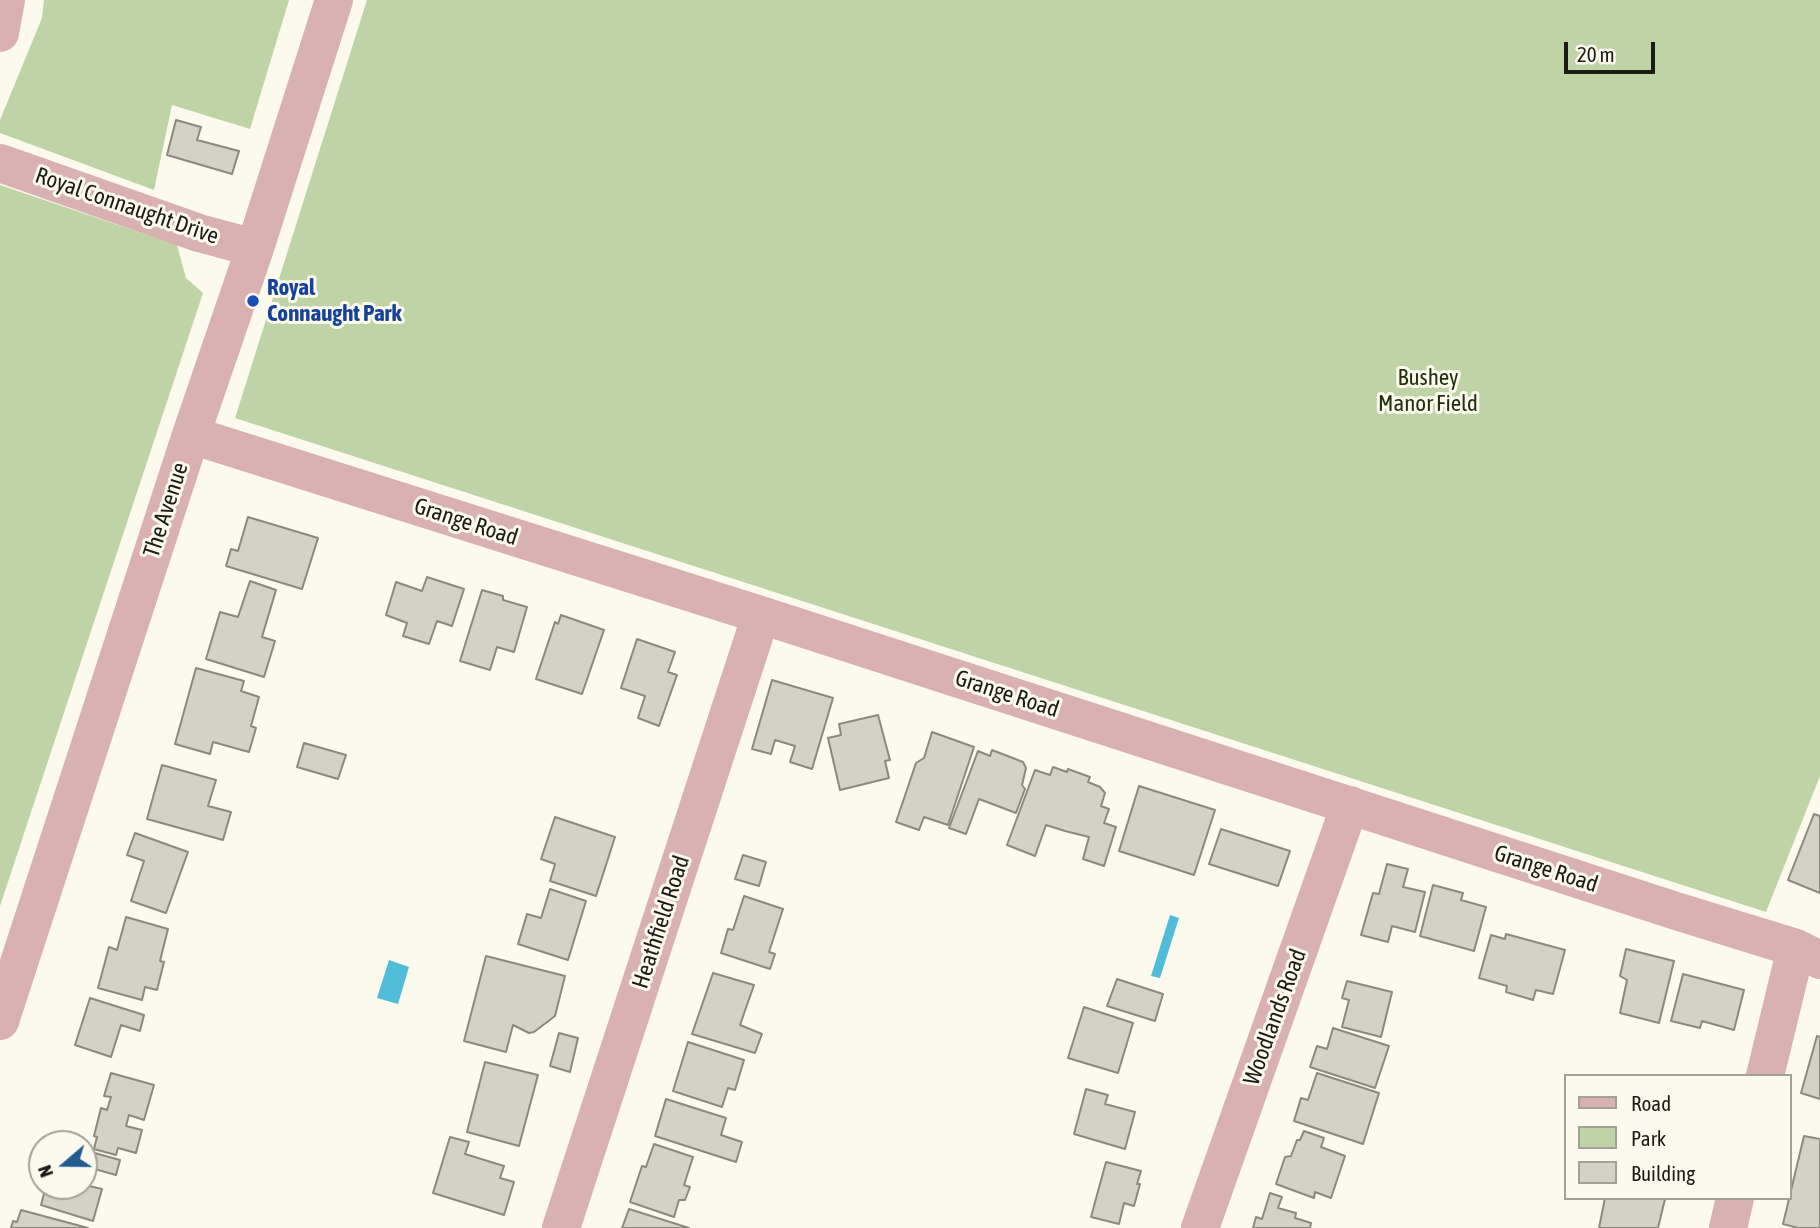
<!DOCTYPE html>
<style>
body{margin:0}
#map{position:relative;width:1820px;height:1228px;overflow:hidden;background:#fcfaed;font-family:"Asap Condensed",sans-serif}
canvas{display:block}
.legend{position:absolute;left:1564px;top:1074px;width:228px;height:126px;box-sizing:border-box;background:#fcfaed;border:2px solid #a2a197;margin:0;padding:9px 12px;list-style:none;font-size:21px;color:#1c1b16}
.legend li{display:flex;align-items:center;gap:14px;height:35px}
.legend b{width:35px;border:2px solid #a2a197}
.north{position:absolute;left:28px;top:1130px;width:70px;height:70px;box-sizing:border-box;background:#fcfaed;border:2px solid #a2a197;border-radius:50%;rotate:250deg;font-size:19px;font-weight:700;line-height:28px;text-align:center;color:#1c1b16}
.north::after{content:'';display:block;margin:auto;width:24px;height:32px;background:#215b92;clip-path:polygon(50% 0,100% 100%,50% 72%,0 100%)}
.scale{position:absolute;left:1564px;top:42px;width:91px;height:32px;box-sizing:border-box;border:4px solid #1c1b16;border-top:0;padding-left:9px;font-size:21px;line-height:24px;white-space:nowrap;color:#1c1b16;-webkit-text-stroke:5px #fcfaed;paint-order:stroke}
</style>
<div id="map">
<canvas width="1820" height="1228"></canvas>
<ul class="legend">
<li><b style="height:9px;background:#d9b1b0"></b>Road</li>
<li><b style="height:19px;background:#bed4a6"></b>Park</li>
<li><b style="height:19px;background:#d4d2c5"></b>Building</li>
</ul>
<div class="north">N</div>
<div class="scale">20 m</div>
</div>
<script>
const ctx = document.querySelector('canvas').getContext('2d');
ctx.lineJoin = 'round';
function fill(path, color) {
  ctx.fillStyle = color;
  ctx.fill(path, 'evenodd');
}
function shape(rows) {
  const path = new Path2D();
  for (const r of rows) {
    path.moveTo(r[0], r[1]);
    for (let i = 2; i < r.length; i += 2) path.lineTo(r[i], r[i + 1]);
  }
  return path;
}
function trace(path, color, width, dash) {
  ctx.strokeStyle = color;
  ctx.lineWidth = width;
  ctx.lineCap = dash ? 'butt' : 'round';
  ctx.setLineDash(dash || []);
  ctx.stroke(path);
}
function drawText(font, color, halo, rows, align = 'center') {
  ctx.font = font + ' "Asap Condensed",sans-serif';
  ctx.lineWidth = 6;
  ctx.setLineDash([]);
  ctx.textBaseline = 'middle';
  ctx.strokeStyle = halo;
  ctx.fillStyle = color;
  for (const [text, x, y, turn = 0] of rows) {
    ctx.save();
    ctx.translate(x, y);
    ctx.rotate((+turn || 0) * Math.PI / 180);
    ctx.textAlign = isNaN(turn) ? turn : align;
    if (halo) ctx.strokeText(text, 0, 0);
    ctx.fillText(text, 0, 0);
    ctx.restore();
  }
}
fill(shape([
 [44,0,289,0,250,129,172,105,154,190,0,133,0,120,42,18],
 [367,0,1820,0,1820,776,1766,912,235,418],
 [0,185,177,245,186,278,203,293,0,906]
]), '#bed4a6');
fill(shape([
 [1170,915,1179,918,1160,978,1151,976],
 [389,960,409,967,398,1004,377,998]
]), '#50bcd7');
const building = shape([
 [176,120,201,127,197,140,239,151,232,174,167,155,176,120],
 [248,517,318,538,302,589,226,566,231,549,238,551,248,517],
 [427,577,464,589,452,626,437,621,429,644,403,636,407,623,386,615,396,582,422,591,427,577],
 [250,581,276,590,262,637,275,641,264,677,206,659,220,612,238,617,250,581],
 [482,590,503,596,503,600,527,607,514,652,497,647,490,670,460,661,482,590],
 [561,615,604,630,582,694,536,679,555,622,558,624,561,615],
 [637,639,675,652,668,672,677,675,659,726,638,718,645,696,621,688,637,639],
 [196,668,244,681,241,691,259,697,251,726,256,728,249,752,213,742,210,754,175,744,196,668],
 [772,680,833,698,812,769,790,762,795,746,775,740,771,754,752,749,772,680],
 [878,715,890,760,885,761,889,778,840,790,828,738,841,735,839,724,878,715],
 [932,732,974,747,948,825,924,817,919,830,896,822,916,763,924,758,932,732],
 [304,743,346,755,338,779,297,767,304,743],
 [992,750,1023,762,1026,768,1022,785,1025,789,1016,813,979,799,966,834,949,828,978,751,990,756,992,750],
 [162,765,216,780,208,806,231,812,223,840,147,819,162,765],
 [1053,767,1067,772,1068,769,1090,777,1088,782,1100,787,1105,793,1101,806,1109,809,1104,823,1116,827,1104,866,1083,859,1089,837,1065,831,1046,825,1035,856,1007,845,1035,770,1050,775,1053,767],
 [1139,786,1215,810,1194,875,1119,851,1139,786],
 [1814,814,1820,816,1820,893,1788,880,1814,814],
 [555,817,615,837,596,896,550,881,555,864,541,859,555,817],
 [1221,829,1290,851,1278,886,1209,864,1221,829],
 [135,833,188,852,166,913,131,901,144,861,127,855,135,833],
 [743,855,766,862,759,886,735,879,743,855],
 [1387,864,1408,869,1403,887,1425,892,1415,932,1392,926,1388,942,1361,935,1373,893,1379,894,1387,864],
 [1433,885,1463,893,1461,900,1486,907,1474,951,1420,936,1433,885],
 [550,889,586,901,568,960,518,944,527,914,541,918,550,889],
 [744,896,783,909,769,952,775,954,770,969,721,953,728,929,733,930,744,896],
 [126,917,168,929,160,961,164,962,157,990,145,987,142,1000,98,988,109,947,117,950,126,917],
 [1506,934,1565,950,1553,994,1536,990,1533,1000,1506,992,1507,986,1479,978,1491,935,1505,939,1506,934],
 [1626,949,1674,961,1659,1023,1620,1013,1627,980,1620,976,1626,949],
 [486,956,565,976,555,1016,534,1032,529,1033,513,1025,506,1052,464,1041,486,956],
 [713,973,754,985,740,1025,762,1034,755,1053,692,1034,713,973],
 [1683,974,1744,990,1734,1030,1702,1021,1700,1028,1671,1021,1683,974],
 [1117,979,1163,994,1155,1021,1107,1006,1117,979],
 [1347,981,1392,992,1381,1037,1342,1027,1349,1000,1342,998,1347,981],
 [90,998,144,1015,140,1031,121,1025,111,1057,75,1045,90,998],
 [1084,1007,1133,1023,1118,1073,1068,1058,1084,1007],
 [1333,1028,1389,1046,1375,1088,1310,1067,1317,1046,1327,1049,1333,1028],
 [559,1033,578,1038,570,1072,550,1066,559,1033],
 [1817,1036,1820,1037,1820,1099,1801,1093,1817,1036],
 [688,1042,744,1060,735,1090,728,1088,722,1107,673,1091,688,1042],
 [485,1062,538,1075,519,1146,467,1132,485,1062],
 [111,1073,154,1085,144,1120,129,1115,126,1126,142,1130,136,1153,118,1148,116,1155,94,1149,97,1137,94,1136,101,1108,107,1110,111,1097,104,1096,111,1073],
 [1317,1073,1379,1093,1363,1144,1294,1121,1301,1098,1308,1100,1317,1073],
 [1086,1089,1108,1095,1105,1104,1135,1112,1125,1149,1074,1134,1086,1089],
 [666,1099,726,1118,721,1135,742,1142,736,1162,655,1136,666,1099],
 [1304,1131,1324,1138,1321,1147,1345,1156,1331,1198,1315,1192,1314,1198,1276,1184,1285,1157,1291,1156,1297,1140,1300,1140,1304,1131],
 [1804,1136,1820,1139,1820,1228,1798,1228,1783,1224,1804,1136],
 [450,1137,469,1142,465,1154,504,1166,500,1178,514,1182,504,1215,433,1193,450,1137],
 [654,1144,693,1157,684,1185,690,1187,685,1200,679,1200,674,1217,630,1202,642,1166,646,1167,654,1144],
 [42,1150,42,1179,34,1177,42,1150],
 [84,1150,120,1160,116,1175,91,1168,85,1185,102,1189,93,1221,41,1205,46,1186,84,1186,84,1150],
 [1106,1162,1141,1171,1137,1184,1140,1184,1134,1206,1124,1203,1119,1224,1091,1217,1106,1162],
 [1270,1193,1282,1197,1278,1208,1296,1213,1295,1218,1311,1223,1310,1228,1253,1228,1256,1217,1262,1219,1270,1193],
 [1605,1198,1665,1199,1658,1228,1599,1228,1605,1198],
 [629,1209,689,1228,622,1228,629,1209],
 [21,1210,88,1228,11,1228,13,1221,17,1222,21,1210]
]);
fill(building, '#d4d2c5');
trace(building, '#8c897e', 2);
trace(shape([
 [0,33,6,0],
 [0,163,199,233,255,248],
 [191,435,761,615,1676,911,1796,948,1820,960],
 [0,1021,191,435,255,248,334,0],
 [1765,1076,1796,948],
 [561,1228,761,615],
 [1200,1228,1350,805],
 [1728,1228,1735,1198]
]), '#d9b1b0', 38);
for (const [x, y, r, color] of [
 [253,301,7,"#1a4fb4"]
]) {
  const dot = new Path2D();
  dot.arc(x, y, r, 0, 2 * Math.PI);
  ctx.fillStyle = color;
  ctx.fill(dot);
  trace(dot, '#fcfaed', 2.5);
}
drawText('23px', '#1c1b16', '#fcfaed', [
 ["Royal Connaught Drive",127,206,19],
 ["The Avenue",166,510,-72],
 ["Grange Road",466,522,18],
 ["Grange Road",1007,694,18],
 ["Grange Road",1546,869,18],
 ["Heathfield Road",661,922,-72],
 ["Woodlands Road",1275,1017,-70]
]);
drawText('bold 23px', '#164399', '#fcfaed', [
 ["Royal",267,288],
 ["Connaught Park",267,314]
], 'left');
drawText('23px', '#223011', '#fcfaed', [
 ["Bushey",1428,378],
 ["Manor Field",1428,404]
]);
</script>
